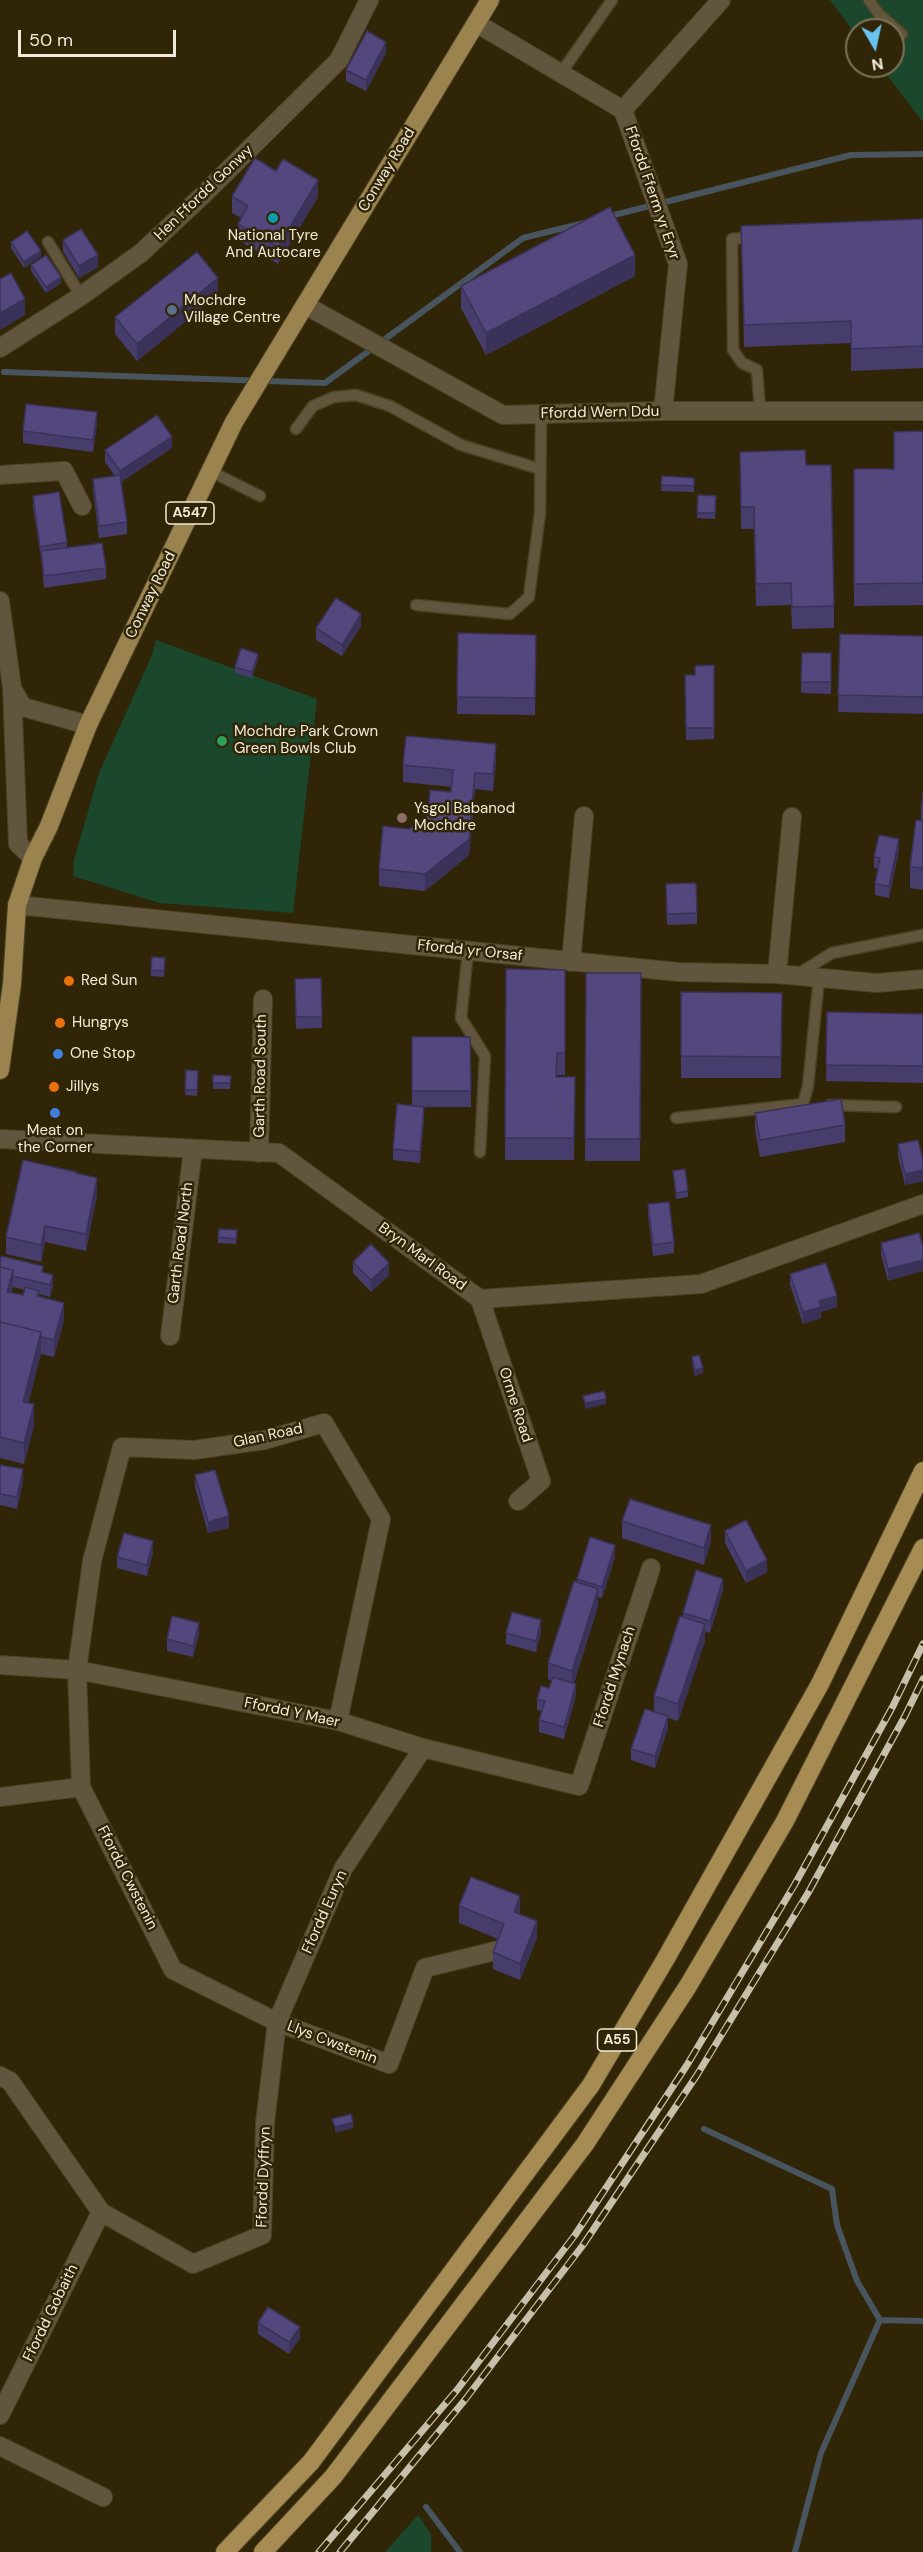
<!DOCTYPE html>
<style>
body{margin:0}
#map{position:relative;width:923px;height:2552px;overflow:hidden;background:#302607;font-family:"DM Sans",sans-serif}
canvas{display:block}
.north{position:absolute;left:845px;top:18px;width:60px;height:60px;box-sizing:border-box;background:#302607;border:2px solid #7d755b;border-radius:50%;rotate:171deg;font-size:16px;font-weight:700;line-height:24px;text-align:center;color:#f1ebd9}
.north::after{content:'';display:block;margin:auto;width:21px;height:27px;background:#69c3f1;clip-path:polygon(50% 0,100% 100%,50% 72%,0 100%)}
.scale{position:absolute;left:18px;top:30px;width:158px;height:27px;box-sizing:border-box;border:3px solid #f1ebd9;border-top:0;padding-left:8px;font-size:18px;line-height:21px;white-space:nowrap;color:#f1ebd9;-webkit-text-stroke:4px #302607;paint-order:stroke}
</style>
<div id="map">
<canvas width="923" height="2552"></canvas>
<div class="north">N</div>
<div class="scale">50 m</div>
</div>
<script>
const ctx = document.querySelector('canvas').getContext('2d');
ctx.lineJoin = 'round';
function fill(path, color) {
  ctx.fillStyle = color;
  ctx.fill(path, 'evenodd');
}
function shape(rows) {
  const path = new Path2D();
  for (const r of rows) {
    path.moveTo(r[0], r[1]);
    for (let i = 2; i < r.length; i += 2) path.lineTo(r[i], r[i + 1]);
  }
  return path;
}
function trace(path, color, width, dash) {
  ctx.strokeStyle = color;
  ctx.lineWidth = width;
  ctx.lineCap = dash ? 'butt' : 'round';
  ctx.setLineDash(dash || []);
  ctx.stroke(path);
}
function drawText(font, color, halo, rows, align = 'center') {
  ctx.font = font + ' "DM Sans",sans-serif';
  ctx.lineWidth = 5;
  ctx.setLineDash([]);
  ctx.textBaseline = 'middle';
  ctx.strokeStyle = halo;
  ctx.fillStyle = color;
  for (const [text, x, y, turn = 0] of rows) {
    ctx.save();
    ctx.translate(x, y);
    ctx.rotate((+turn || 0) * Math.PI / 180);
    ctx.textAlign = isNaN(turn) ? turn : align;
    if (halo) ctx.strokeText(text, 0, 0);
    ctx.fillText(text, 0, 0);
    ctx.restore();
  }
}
fill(shape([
 [830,0,923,0,923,122,880,66,893,66,893,30,857,30,857,36],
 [156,640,317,699,293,913,159,903,73,876,74,860,99,773,152,655],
 [418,2515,431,2534,431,2552,385,2552]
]), '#1b472c');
trace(shape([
 [606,217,851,155,923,154],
 [4,372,325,383,523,238,584,223],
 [704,2129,832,2189,837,2225,857,2281,880,2320],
 [426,2507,460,2552],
 [795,2552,821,2453,880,2320,923,2321]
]), '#48555e', 6);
const service = shape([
 [869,0,879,14,902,34],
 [561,73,612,0],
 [755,237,732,239,733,350,742,363,757,370,760,411],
 [48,242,81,296],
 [296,429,313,406,334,397,356,395,390,406,461,445,540,469],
 [210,471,260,496],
 [416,605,510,614,529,597,540,513,541,414],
 [468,951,461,1018,485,1056,480,1152],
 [798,974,832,953,923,935],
 [830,1105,896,1107],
 [676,1118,803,1104,808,1086,819,978]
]);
const minor = shape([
 [476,23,623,110,678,264,663,411],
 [623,110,721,0],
 [305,305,503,415,663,411,923,411],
 [0,348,81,296,141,253,204,194,339,60,369,0],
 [0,475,64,471,82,506],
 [0,601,12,688,18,844,33,858],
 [13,690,23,707,88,725],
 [17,905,678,972,777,974,877,983,923,979],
 [571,962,584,816],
 [777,974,792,817],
 [0,1139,279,1153,480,1299,701,1284,923,1204],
 [259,1153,263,999],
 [480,1299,541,1481,518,1501],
 [170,1336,193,1149],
 [0,1665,77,1670,338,1721,423,1748,579,1786,651,1568],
 [338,1721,381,1519,324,1423,265,1440,194,1450,122,1447,92,1561,77,1670,81,1787,173,1970,277,2022,389,2064,425,1968,499,1950],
 [0,1797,81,1787],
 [0,2076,10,2081,101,2212,193,2264,262,2235,265,2123,277,2022,343,1869,423,1748],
 [0,2415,101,2212],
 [0,2446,103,2497]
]);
const primary = shape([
 [0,1070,12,984,17,905,33,858,49,826,88,725,234,422,490,0]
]);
const trunk = shape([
 [225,2552,311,2462,591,2085,665,1960,820,1684,923,1471],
 [263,2552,333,2477,585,2144,688,1986,785,1821,923,1548]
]);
trace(service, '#4b4224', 13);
trace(minor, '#4b4224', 20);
trace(primary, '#4b4224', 20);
trace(trunk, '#4b4224', 20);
trace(service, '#61563d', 10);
trace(minor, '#61563d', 18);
trace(primary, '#9a834e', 18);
trace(trunk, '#a68c52', 18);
const rail = shape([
 [319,2552,457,2390,575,2235,687,2065,795,1884,893,1706,923,1644],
 [340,2552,464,2401,583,2245,697,2075,808,1893,905,1716,923,1679]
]);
trace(rail, '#c6bfaa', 7);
trace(rail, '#302607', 4.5, [14]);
fill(shape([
 [386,53,366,91,346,81,346,70],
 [232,196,318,197,278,264,238,240,238,224,241,218,232,213],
 [923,219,923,368,851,371,851,343,744,347,741,226],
 [63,240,98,267,79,278,63,251],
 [11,242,41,256,24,268,11,248],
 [31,265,61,283,46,293,31,271],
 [635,276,486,355,461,308,461,286],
 [218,295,137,361,115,334,115,317],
 [97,424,93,452,23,443,23,431],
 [923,431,923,605,854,606,854,469,894,469],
 [172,448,121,482,127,522,127,534,99,538,93,490,93,479,115,476,105,462,105,450],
 [740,452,806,465,834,606,834,628,792,629,791,605,756,606,754,529,741,529],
 [662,476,694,478,694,492,661,491],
 [698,495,716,496,715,519,697,518],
 [33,496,67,542,67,548,106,568,106,579,44,588,41,558,33,507],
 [361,626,342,656,316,640,316,628],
 [458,633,536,635,535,715,457,714],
 [840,634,923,636,923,714,838,712],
 [802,653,831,653,831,694,801,693],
 [258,659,252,678,235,673,235,667],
 [714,665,714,739,686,740,685,675,695,675],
 [496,761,493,791,475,789,469,855,425,891,379,886,379,869,409,829,428,815,451,792,452,787,403,782,403,765],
 [923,792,923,890,910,888,910,867,921,821,921,809],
 [899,850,889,898,875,895,875,884,878,869,874,868,874,857],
 [666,884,697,913,697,924,667,925],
 [165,963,164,977,151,976,151,970],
 [506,969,565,970,565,1075,557,1075,557,1077,575,1077,574,1160,505,1160],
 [586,973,641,973,640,1161,585,1161],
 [321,978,322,1028,296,1029,295,979],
 [681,992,782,993,781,1078,681,1078],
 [827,1012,923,1014,923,1083,826,1081],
 [412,1037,470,1037,471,1107,424,1107,424,1118,420,1163,393,1160,393,1149,412,1106],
 [186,1070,198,1071,197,1096,185,1095],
 [213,1075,231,1076,230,1089,213,1089],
 [755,1113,845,1125,845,1142,760,1157,755,1130],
 [898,1144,923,1160,923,1181,905,1185,898,1156],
 [673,1171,688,1191,688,1197,676,1199],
 [76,1173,97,1195,86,1251,45,1242,41,1262,6,1254,6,1237],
 [648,1204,674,1242,674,1253,653,1256,648,1216],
 [219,1229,237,1236,236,1244,218,1243],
 [881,1243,923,1246,888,1281,881,1255],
 [0,1261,43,1273,53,1287,50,1297,39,1294,39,1297,64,1320,54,1357,41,1354,28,1403,34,1426,24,1464,0,1458],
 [13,1287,25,1290,23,1295,11,1293],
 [353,1262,389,1275,371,1292,353,1273],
 [790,1274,837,1307,821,1312,821,1318,803,1324,790,1285],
 [692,1357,703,1373,695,1376,692,1363],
 [0,1465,23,1481,17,1509,0,1505],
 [195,1475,229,1528,208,1533,195,1487],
 [622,1521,711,1542,704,1565,622,1538],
 [725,1531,767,1572,746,1583,725,1543],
 [153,1552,147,1576,117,1568,117,1557],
 [615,1557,602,1598,598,1597,598,1606,574,1683,576,1695,564,1739,539,1732,539,1720,542,1711,537,1710,537,1699,549,1688,552,1681,548,1679,548,1663,577,1582,577,1579],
 [723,1590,710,1633,705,1631,705,1641,678,1721,668,1718,668,1728,655,1768,631,1760,631,1749,654,1712,654,1696,683,1616,683,1613],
 [541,1632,536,1652,506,1644,506,1633],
 [199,1634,193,1657,167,1651,167,1639],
 [459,1906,520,1913,537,1938,520,1980,493,1969,493,1952,498,1939,459,1923],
 [258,2323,300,2338,289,2354,258,2334]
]), '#473d6c');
fill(shape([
 [386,42,386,53,366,91,366,80],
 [318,180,318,197,278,264,278,247],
 [41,251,41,256,24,268,24,262],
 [98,255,98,267,79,278,79,266],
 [635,255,635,276,486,355,486,333],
 [61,277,61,283,46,293,46,287],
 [218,278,218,295,137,361,137,344],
 [25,299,25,315,0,330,0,313],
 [97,412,97,424,93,452,93,440],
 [172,437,172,448,120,483,120,471],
 [361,614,361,626,342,656,342,645],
 [258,654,258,659,252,678,252,672],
 [496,744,496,761,493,791,493,774],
 [475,773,475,789,469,855,425,891,425,874],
 [899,839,899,850,889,898,889,886],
 [424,1107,424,1118,420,1163,420,1152],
 [923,1170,923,1181,905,1185,905,1174],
 [97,1178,97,1195,86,1251,86,1234],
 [45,1226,45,1242,41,1262,41,1245],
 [923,1260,923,1271,888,1281,888,1269],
 [389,1263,389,1275,371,1292,371,1280],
 [13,1270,13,1287,7,1308,7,1292],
 [53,1275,53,1287,50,1297,50,1285],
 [837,1296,837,1307,821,1312,821,1318,803,1324,803,1312,819,1301],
 [64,1303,64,1320,54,1357,54,1340],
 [41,1332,41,1354,23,1424,23,1402],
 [703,1368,703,1373,695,1376,695,1370],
 [606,1399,606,1404,585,1409,585,1403],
 [34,1404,34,1426,24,1464,24,1443],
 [23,1469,23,1481,17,1509,17,1497],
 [229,1516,229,1528,208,1533,208,1522],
 [711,1525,711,1542,704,1565,704,1548],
 [153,1541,153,1552,147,1576,147,1565],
 [615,1545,615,1557,602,1598,602,1587],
 [767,1560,767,1572,746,1583,746,1571],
 [723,1579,723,1590,710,1633,710,1621],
 [598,1589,598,1606,572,1687,572,1671],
 [541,1620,541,1632,536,1652,536,1641],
 [199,1623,199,1634,193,1657,193,1646],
 [705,1624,705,1641,678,1721,678,1704],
 [576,1684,576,1695,564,1739,564,1727],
 [668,1716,668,1728,655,1768,655,1756],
 [520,1896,520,1913,514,1929,514,1912],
 [537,1921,537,1938,520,1980,520,1964],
 [353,2122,353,2128,335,2133,335,2127],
 [300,2327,300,2338,289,2354,289,2342]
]), '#3a3258');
const building = shape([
 [367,31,386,42,366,80,346,70,367,31],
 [255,158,276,171,283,159,318,180,278,247,238,224,248,206,232,196,255,158],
 [610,207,635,255,486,333,461,286,610,207],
 [923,219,923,346,851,349,851,321,744,325,741,226,923,219],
 [81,229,98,255,79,266,63,240,81,229],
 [27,231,41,251,24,262,11,242,27,231],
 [197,252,218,278,137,344,115,317,197,252],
 [46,255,61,277,46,287,31,265,46,255],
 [11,273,25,299,0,313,0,279,11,273],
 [26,404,97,412,93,440,23,431,26,404],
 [157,415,172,437,120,471,105,450,157,415],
 [923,431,923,583,854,584,854,469,894,469,894,432,923,431],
 [805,450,806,465,831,465,834,606,792,607,791,583,756,584,754,507,741,507,740,452,805,450],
 [120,475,127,522,99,526,93,479,120,475],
 [662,476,694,478,694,486,661,485,662,476],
 [59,492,67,542,40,547,33,496,59,492],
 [698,495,716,496,715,513,697,513,698,495],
 [102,543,106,568,44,576,41,551,102,543],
 [336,598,361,614,342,645,316,628,336,598],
 [458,633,536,635,535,698,457,697,458,633],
 [840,634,923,636,923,697,838,695,840,634],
 [241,648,258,654,252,672,235,667,241,648],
 [802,653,831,653,831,682,801,682,802,653],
 [714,665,714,728,686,728,685,675,695,675,695,666,714,665],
 [406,736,496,744,493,774,475,773,469,839,425,874,379,869,383,826,409,829,428,815,430,790,451,792,453,770,403,765,406,736],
 [923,792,923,809,921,809,923,792],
 [916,820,923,821,923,868,910,867,916,820],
 [879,835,899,839,889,886,875,884,880,858,874,857,879,835],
 [696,883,697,913,667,914,666,884,696,883],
 [152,957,165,958,164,971,151,970,152,957],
 [506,969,565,970,565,1053,557,1053,556,1077,575,1077,574,1138,505,1138,506,969],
 [586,973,641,973,640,1139,585,1139,586,973],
 [321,978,322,1017,296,1017,295,979,321,978],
 [681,992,782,993,781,1057,681,1056,681,992],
 [827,1012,923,1014,923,1066,826,1065,827,1012],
 [412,1037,470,1037,471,1091,412,1091,412,1037],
 [186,1070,198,1071,197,1090,185,1090,186,1070],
 [213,1075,231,1076,230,1083,213,1083,213,1075],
 [841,1099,845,1125,760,1140,755,1113,841,1099],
 [397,1104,424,1107,420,1152,393,1149,397,1104],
 [918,1140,923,1160,923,1170,905,1174,898,1144,918,1140],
 [23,1160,76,1172,76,1173,97,1178,86,1234,45,1226,41,1245,6,1237,23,1160],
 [685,1169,688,1191,676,1193,673,1171,685,1169],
 [669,1202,674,1242,653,1245,648,1204,669,1202],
 [219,1229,237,1230,236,1239,218,1237,219,1229],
 [919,1233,923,1246,923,1260,888,1269,881,1243,919,1233],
 [371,1244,389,1263,371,1280,353,1262,371,1244],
 [1,1256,43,1266,42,1272,53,1275,50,1285,13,1276,13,1270,0,1267,1,1256],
 [826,1263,837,1296,819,1301,821,1307,803,1312,790,1274,826,1263],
 [0,1267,13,1270,7,1292,23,1295,25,1287,39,1291,37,1296,64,1303,54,1340,41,1337,41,1332,0,1322,0,1267],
 [0,1322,41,1332,23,1402,34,1404,24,1443,0,1437,0,1322],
 [699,1355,703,1368,695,1370,692,1357,699,1355],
 [604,1391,606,1399,585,1403,583,1396,604,1391],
 [0,1465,23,1469,17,1497,0,1494,0,1465],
 [215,1470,229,1516,208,1522,195,1475,215,1470],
 [630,1499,711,1525,704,1548,622,1521,630,1499],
 [746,1520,767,1560,746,1571,725,1531,746,1520],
 [124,1533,153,1541,147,1565,117,1557,124,1533],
 [590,1537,615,1545,602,1587,577,1579,590,1537],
 [696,1570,723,1579,710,1621,683,1613,696,1570],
 [574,1581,598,1589,572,1671,548,1663,574,1581],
 [512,1612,541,1620,536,1641,506,1633,512,1612],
 [172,1616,199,1623,193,1646,167,1639,172,1616],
 [680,1616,705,1624,678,1704,654,1696,680,1616],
 [553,1677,576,1684,564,1727,539,1720,545,1701,537,1699,541,1686,549,1688,553,1677],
 [645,1709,668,1716,655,1756,631,1749,645,1709],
 [471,1877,520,1896,514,1912,537,1921,520,1964,493,1952,504,1924,459,1906,471,1877],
 [351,2114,353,2122,335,2127,332,2119,351,2114],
 [268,2307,300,2327,289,2342,258,2323,268,2307]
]);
fill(building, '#53477e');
trace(building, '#3a3258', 1.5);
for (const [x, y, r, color] of [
 [273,218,6,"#0f9aa8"],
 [172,310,6,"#5c6f8a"],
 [222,741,6,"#2e9e5b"],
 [402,818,6,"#8d6e63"],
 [69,981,6,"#e8710a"],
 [60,1023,6,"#e8710a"],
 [58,1054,6,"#3f7fe0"],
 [54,1087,6,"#e8710a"],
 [55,1113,6,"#3f7fe0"]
]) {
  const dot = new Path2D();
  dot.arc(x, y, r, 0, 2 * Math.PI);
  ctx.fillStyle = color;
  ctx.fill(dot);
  trace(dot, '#302607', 2);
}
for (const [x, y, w] of [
 [190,513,48],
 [617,2040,39]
]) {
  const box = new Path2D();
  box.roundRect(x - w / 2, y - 11, w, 22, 4.5);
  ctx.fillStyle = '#302607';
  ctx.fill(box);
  trace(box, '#f1ebd9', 1.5);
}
drawText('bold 14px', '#f1ebd9', null, [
 ["A547",190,513],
 ["A55",617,2040]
]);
drawText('15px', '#f1ebd9', '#302607', [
 ["Conway Road",387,170,-59],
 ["Hen Ffordd Gonwy",204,193,-44],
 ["Ffordd Fferm yr Eryr",652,193,71],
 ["Ffordd Wern Ddu",600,413,-1],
 ["Conway Road",151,595,-64],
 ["Ffordd yr Orsaf",470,951,6],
 ["Garth Road South",261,1076,-89],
 ["Garth Road North",181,1243,-83],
 ["Bryn Marl Road",422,1257,36],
 ["Orme Road",515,1405,72],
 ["Glan Road",268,1436,-12],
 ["Ffordd Mynach",615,1677,-72],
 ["Ffordd Y Maer",292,1713,12],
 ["Ffordd Cwstenin",127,1878,63],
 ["Ffordd Euryn",325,1912,-66],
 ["Llys Cwstenin",332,2043,21],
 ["Ffordd Dyffryn",264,2177,-88],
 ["Ffordd Gobaith",51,2313,-64]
]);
drawText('15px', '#f1ebd9', '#302607', [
 ["National Tyre",273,236,"center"],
 ["And Autocare",273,253,"center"],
 ["Mochdre",184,301],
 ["Village Centre",184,318],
 ["Mochdre Park Crown",234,732],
 ["Green Bowls Club",234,749],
 ["Ysgol Babanod",414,809],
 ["Mochdre",414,826],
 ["Red Sun",81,981],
 ["Hungrys",72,1023],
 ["One Stop",70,1054],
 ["Jillys",66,1087],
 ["Meat on",55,1131,"center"],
 ["the Corner",55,1148,"center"]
], 'left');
</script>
